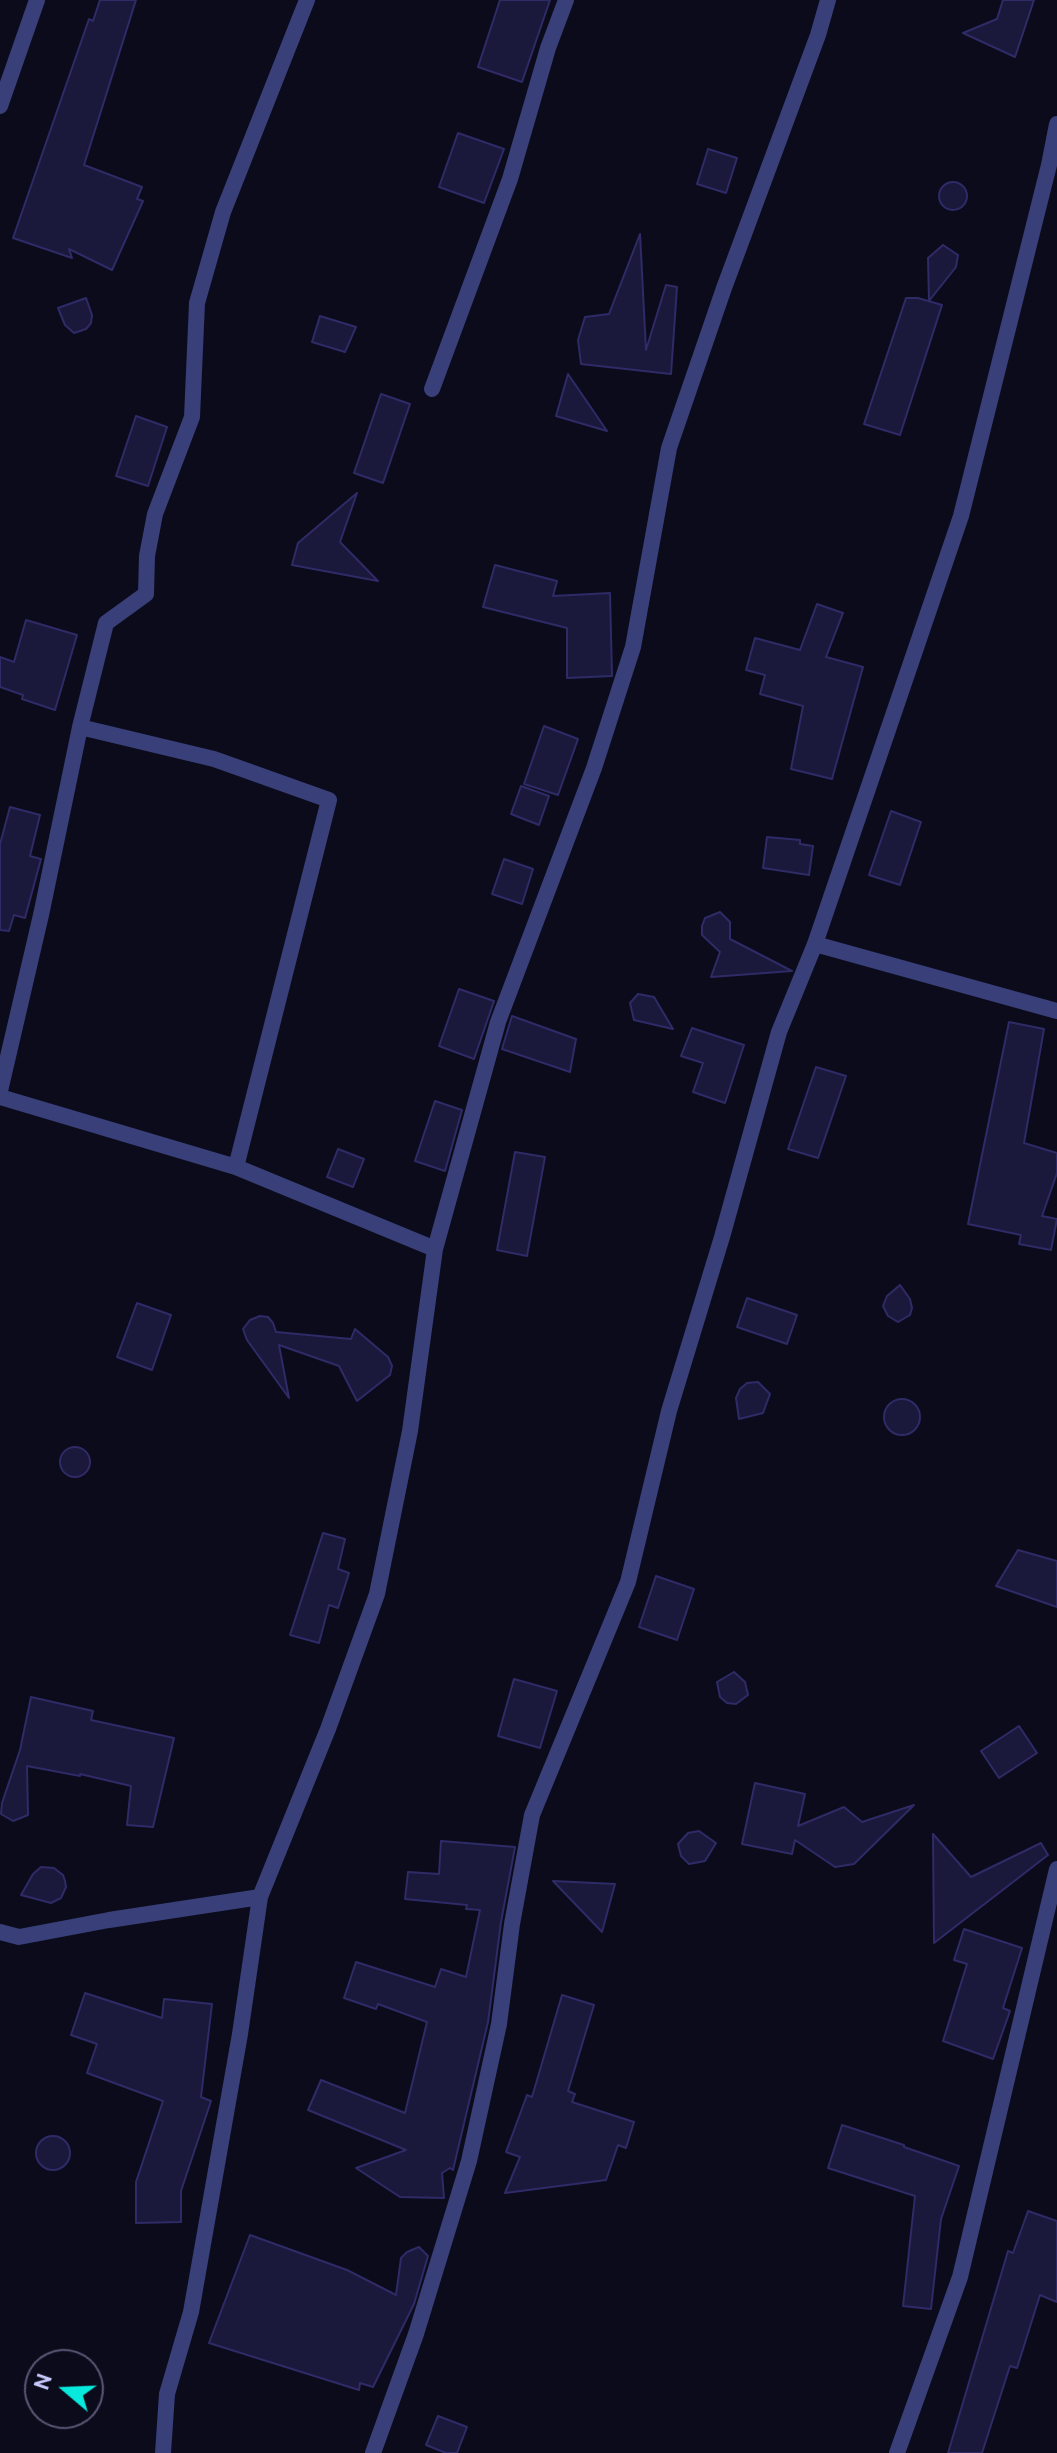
<!DOCTYPE html>
<style>
body{margin:0}
#map{position:relative;width:1057px;height:2453px;overflow:hidden;background:#0c0b1b;font-family:Cabin,sans-serif}
canvas{display:block}
.north{position:absolute;left:24px;top:2349px;width:80px;height:80px;box-sizing:border-box;background:#0c0b1b;border:2px solid #575775;border-radius:50%;rotate:289deg;font-size:22px;font-weight:700;line-height:32px;text-align:center;color:#c7c9fd}
.north::after{content:'';display:block;margin:auto;width:28px;height:36px;background:#08e9dd;clip-path:polygon(50% 0,100% 100%,50% 72%,0 100%)}
</style>
<div id="map">
<canvas width="1057" height="2453"></canvas>
<div class="north">N</div>
</div>
<script>
const ctx = document.querySelector('canvas').getContext('2d');
ctx.lineJoin = 'round';
function fill(path, color) {
  ctx.fillStyle = color;
  ctx.fill(path, 'evenodd');
}
function shape(rows) {
  const path = new Path2D();
  for (const r of rows) {
    if (r.length === 3) {
      path.moveTo(r[0] + r[2], r[1]);
      path.arc(r[0], r[1], r[2], 0, 2 * Math.PI);
      continue;
    }
    path.moveTo(r[0], r[1]);
    for (let i = 2; i < r.length; i += 2) path.lineTo(r[i], r[i + 1]);
  }
  return path;
}
function trace(path, color, width, dash) {
  ctx.strokeStyle = color;
  ctx.lineWidth = width;
  ctx.lineCap = dash ? 'butt' : 'round';
  ctx.setLineDash(dash || []);
  ctx.stroke(path);
}
const building = shape([
 [100,0,136,0,84,165,142,187,137,199,143,201,112,270,69,249,72,258,13,238,89,19,93,21,100,0],
 [500,0,550,0,522,82,478,67,500,0],
 [1003,0,1034,0,1015,57,963,33,997,19,1003,0],
 [458,133,504,149,484,203,439,187,458,133],
 [708,149,737,158,726,193,697,184,708,149],
 [953,196,14],
 [640,234,646,350,666,285,677,287,671,374,581,364,578,340,585,317,609,314,640,234],
 [943,245,958,255,956,267,929,301,928,258,943,245],
 [86,298,92,315,91,323,86,329,74,333,65,325,58,308,86,298],
 [906,298,918,298,942,305,900,435,864,424,906,298],
 [320,316,356,327,345,352,312,342,320,316],
 [568,374,607,431,556,416,568,374],
 [381,394,410,404,383,483,354,473,381,394],
 [136,416,167,427,148,486,116,476,136,416],
 [357,493,340,542,378,581,292,565,298,543,357,493],
 [495,565,557,581,553,596,610,593,612,676,567,678,567,628,483,607,495,565],
 [817,604,843,613,826,657,863,667,832,779,791,769,803,706,760,694,765,675,746,670,755,638,800,650,817,604],
 [26,620,77,635,55,710,22,699,23,695,0,687,0,657,14,662,26,620],
 [544,726,578,739,558,795,524,784,544,726],
 [521,786,549,796,539,825,511,814,521,786],
 [10,807,40,815,30,856,41,859,25,918,14,915,9,931,0,930,0,844,10,807],
 [891,811,921,822,900,885,869,875,891,811],
 [767,837,800,840,800,844,813,846,809,875,763,868,767,837],
 [504,859,533,869,522,904,492,894,504,859],
 [720,912,730,922,730,939,792,971,711,977,720,952,702,935,702,926,705,918,720,912],
 [459,989,494,1001,474,1059,439,1046,459,989],
 [638,994,654,997,673,1029,634,1020,630,1003,638,994],
 [512,1016,576,1039,570,1072,502,1049,512,1016],
 [1009,1022,1044,1029,1024,1143,1057,1153,1057,1173,1042,1216,1057,1219,1051,1250,1019,1244,1021,1235,968,1224,1009,1022],
 [692,1028,744,1045,725,1103,693,1092,703,1063,681,1056,692,1028],
 [816,1067,846,1076,818,1158,788,1149,816,1067],
 [435,1101,462,1110,445,1171,415,1161,435,1101],
 [338,1149,364,1159,353,1187,327,1177,338,1149],
 [515,1152,545,1157,527,1256,497,1250,515,1152],
 [900,1285,910,1299,912,1308,910,1315,898,1322,888,1316,883,1306,887,1296,900,1285],
 [747,1298,797,1315,787,1344,737,1327,747,1298],
 [137,1303,171,1315,152,1370,117,1357,137,1303],
 [260,1316,268,1317,273,1323,276,1332,351,1339,355,1329,388,1357,392,1366,390,1375,357,1401,339,1366,279,1345,289,1398,247,1340,243,1329,250,1320,260,1316],
 [758,1382,770,1394,763,1413,739,1419,736,1398,740,1389,747,1383,758,1382],
 [902,1417,18],
 [75,1462,15],
 [323,1533,345,1539,338,1569,349,1573,338,1608,329,1605,319,1643,290,1635,323,1533],
 [1018,1550,1057,1561,1057,1607,996,1586,1018,1550],
 [656,1576,694,1589,677,1640,639,1627,656,1576],
 [734,1672,745,1682,748,1695,736,1704,727,1703,720,1697,717,1682,734,1672],
 [514,1679,557,1691,540,1748,498,1736,514,1679],
 [31,1697,93,1711,91,1720,174,1738,153,1827,127,1825,131,1786,80,1774,80,1776,27,1766,28,1815,13,1821,1,1814,2,1803,20,1750,31,1697],
 [1019,1726,1037,1753,999,1778,981,1751,1019,1726],
 [755,1783,805,1794,798,1826,844,1807,862,1822,914,1805,854,1864,835,1867,795,1840,792,1854,742,1844,755,1783],
 [699,1831,716,1843,705,1861,689,1864,681,1856,678,1844,688,1833,699,1831],
 [933,1834,971,1877,1041,1843,1048,1855,934,1943,933,1834],
 [441,1841,515,1847,501,1922,488,2022,453,2170,450,2168,442,2173,444,2198,400,2197,356,2168,406,2150,308,2110,321,2080,405,2113,427,2022,378,2004,376,2009,344,1998,356,1962,435,1987,441,1969,466,1977,480,1910,466,1909,467,1905,405,1899,408,1872,439,1874,441,1841],
 [41,1867,54,1868,63,1875,65,1881,66,1887,61,1898,51,1903,21,1895,33,1874,41,1867],
 [553,1881,615,1884,602,1932,553,1881],
 [964,1929,1022,1948,1003,2008,1010,2011,993,2059,943,2041,967,1964,954,1960,964,1929],
 [85,1993,162,2018,164,1999,212,2004,201,2097,211,2101,181,2191,181,2222,136,2223,136,2182,163,2101,87,2073,97,2044,71,2035,85,1993],
 [562,1995,594,2005,568,2091,575,2094,572,2102,634,2122,626,2148,618,2145,606,2180,505,2193,520,2157,506,2152,527,2095,532,2097,562,1995],
 [842,2125,904,2145,904,2147,959,2166,941,2219,931,2309,903,2306,915,2196,828,2168,842,2125],
 [53,2153,17],
 [1028,2211,1057,2221,1057,2302,1040,2295,1017,2368,1010,2366,982,2453,948,2453,1008,2251,1013,2253,1028,2211],
 [250,2235,347,2270,396,2295,401,2258,407,2252,419,2247,428,2256,414,2304,373,2387,360,2383,359,2390,209,2343,250,2235],
 [438,2416,467,2427,457,2453,446,2453,426,2445,438,2416]
]);
fill(building, '#1a183b');
trace(building, '#2e2b67', 2);
trace(shape([
 [0,106,37,0],
 [432,389,510,179,548,48,566,0],
 [80,727,214,759,329,800,236,1167],
 [815,944,1057,1011],
 [0,1091,41,915,80,727,106,623,146,594,147,556,155,514,192,417,197,303,223,212,307,0],
 [0,1097,236,1167,435,1249],
 [0,1932,19,1937,109,1920,260,1897],
 [163,2453,167,2394,191,2312,240,2034,260,1897,328,1729,377,1594,410,1431,435,1249,498,1022,594,768,633,647,669,448,724,288,818,35,828,0],
 [373,2453,416,2334,469,2161,499,2024,512,1924,532,1815,628,1582,669,1411,722,1237,779,1032,815,944,961,516,1049,165,1057,124],
 [897,2453,960,2277,1057,1869]
]), '#383f79', 16);
</script>
